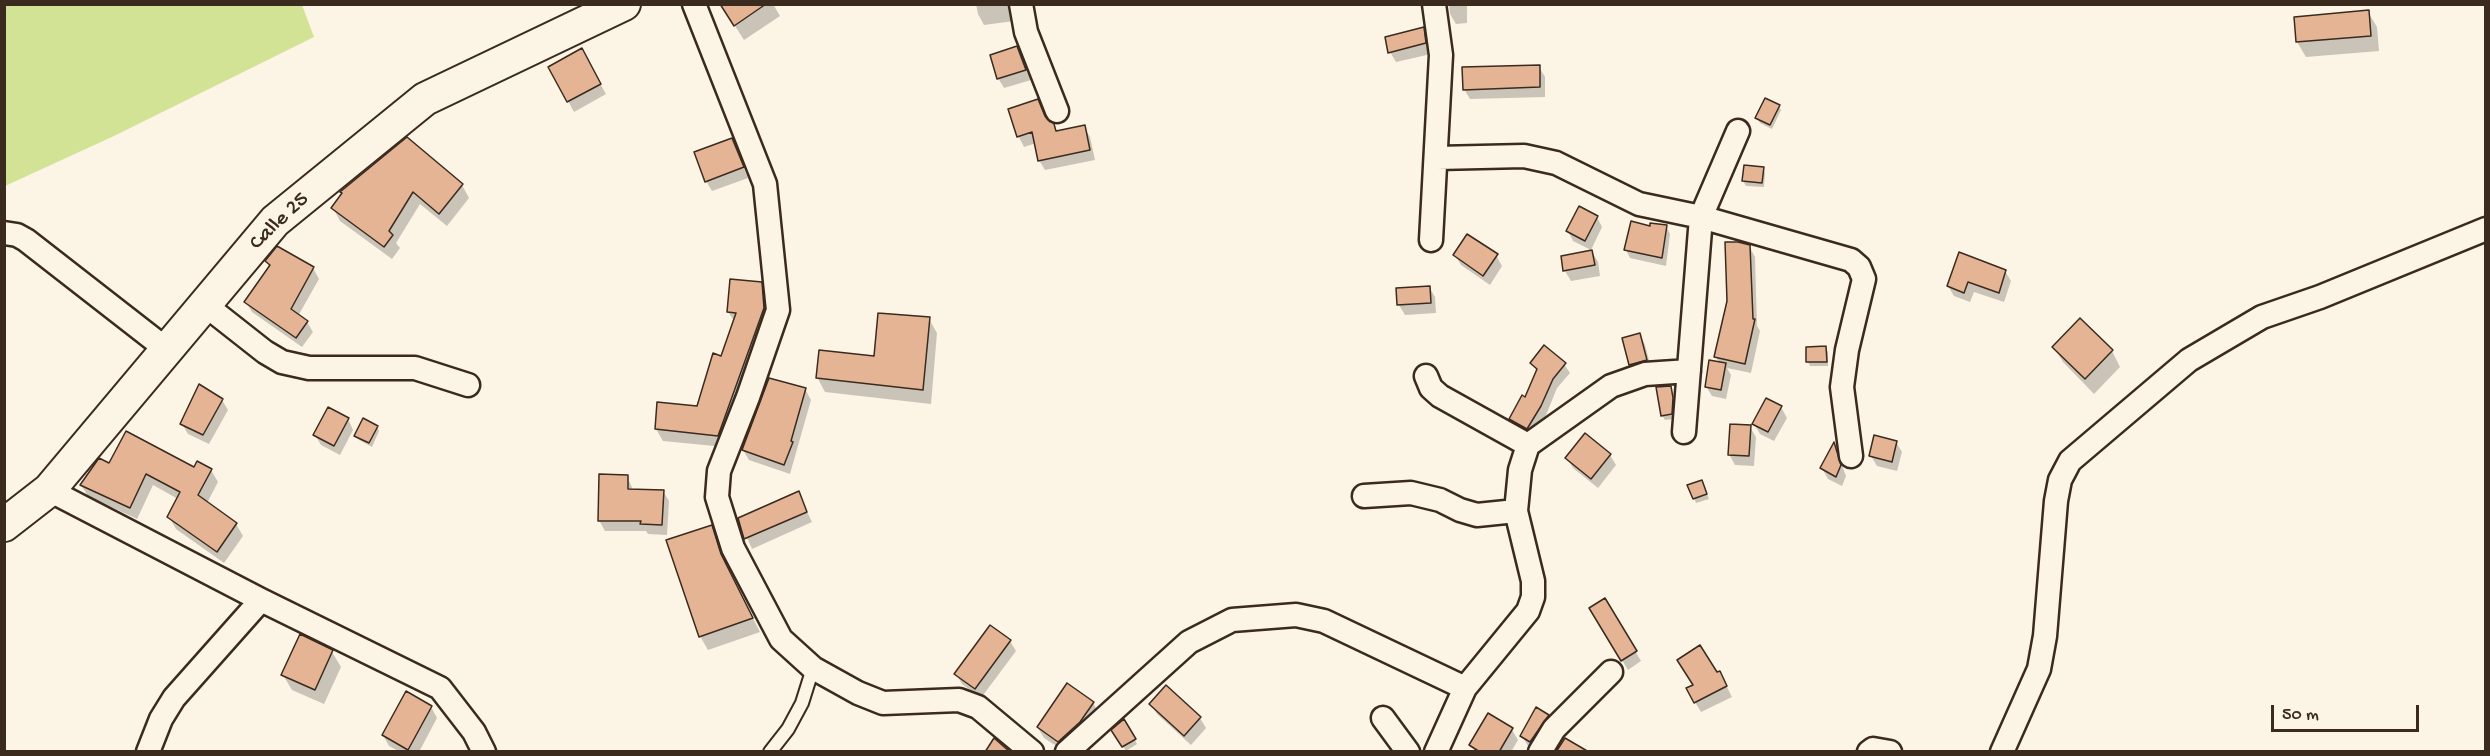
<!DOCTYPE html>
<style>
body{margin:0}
#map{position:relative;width:2490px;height:756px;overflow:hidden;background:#fcf5e5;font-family:"Gochi Hand",sans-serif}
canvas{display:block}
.frame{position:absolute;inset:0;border:6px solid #3b2a1e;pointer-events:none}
.scale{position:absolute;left:2271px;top:705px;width:148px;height:27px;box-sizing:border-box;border:3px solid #3b2a1e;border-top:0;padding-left:8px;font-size:18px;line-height:21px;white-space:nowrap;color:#3b2a1e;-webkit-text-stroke:4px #fcf5e5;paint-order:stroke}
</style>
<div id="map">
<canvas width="2490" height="756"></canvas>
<div class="frame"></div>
<div class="scale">50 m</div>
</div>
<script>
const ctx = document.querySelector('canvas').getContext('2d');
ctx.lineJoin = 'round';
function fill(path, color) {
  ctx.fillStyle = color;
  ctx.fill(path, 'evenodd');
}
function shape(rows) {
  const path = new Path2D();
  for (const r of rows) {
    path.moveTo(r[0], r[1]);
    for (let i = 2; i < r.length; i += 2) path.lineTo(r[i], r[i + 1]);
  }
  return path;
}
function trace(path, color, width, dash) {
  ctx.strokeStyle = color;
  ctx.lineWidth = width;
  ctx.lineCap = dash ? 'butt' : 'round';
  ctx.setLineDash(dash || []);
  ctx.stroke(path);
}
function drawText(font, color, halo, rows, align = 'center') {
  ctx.font = font + ' "Gochi Hand",sans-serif';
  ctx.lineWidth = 6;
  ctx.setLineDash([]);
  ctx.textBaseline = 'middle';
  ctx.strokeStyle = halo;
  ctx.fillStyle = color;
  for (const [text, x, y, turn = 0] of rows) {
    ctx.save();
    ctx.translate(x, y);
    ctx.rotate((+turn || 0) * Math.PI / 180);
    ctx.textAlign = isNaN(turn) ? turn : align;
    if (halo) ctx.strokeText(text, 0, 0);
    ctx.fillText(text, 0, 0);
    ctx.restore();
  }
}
fill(shape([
 [4,5,302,5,314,37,114,136,5,186]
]), '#d3e396');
fill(shape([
 [721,4,773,4,780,16,744,40],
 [976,4,1019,4,1014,21,984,25,978,14],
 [1449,4,1467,4,1467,23,1456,24,1450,14],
 [2368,12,2377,27,2379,51,2306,57,2297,42,2296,18],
 [1423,28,1429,39,1431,54,1396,62,1390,52],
 [1016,48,1031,80,1004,88,998,78],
 [581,50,606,94,574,112,550,68],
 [1539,67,1545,77,1545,97,1470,99,1464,89],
 [1037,101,1047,120,1057,133,1084,127,1090,137,1095,160,1045,170,1039,160,1036,143,1024,147,1019,137,1010,110],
 [1778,106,1781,110,1772,129,1760,123,1757,118],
 [731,139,748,178,712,191,706,181],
 [1763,168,1765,173,1764,187,1746,186,1743,181],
 [462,185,469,198,447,226,420,204,396,243,400,248,392,259,340,221,333,208,343,195],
 [1597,217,1602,227,1591,250,1573,241,1568,231],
 [1666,226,1670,234,1666,266,1630,258,1626,250],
 [1749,246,1755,257,1757,326,1760,331,1751,373,1727,368,1731,375,1726,399,1712,396,1706,386,1720,364,1716,357],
 [1592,252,1598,262,1600,276,1571,281,1565,271,1563,257],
 [1455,255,1496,255,1502,266,1490,285,1461,265],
 [266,262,313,268,319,279,298,316,307,322,313,332,302,347,252,312,246,302,270,268],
 [2005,271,2011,281,2004,302,1974,292,1970,302,1954,296,1948,286],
 [761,283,768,296,770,321,725,447,663,441,656,429,698,408,722,357,735,322,728,312],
 [1429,287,1435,297,1436,313,1405,315,1399,305],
 [929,319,937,333,931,404,825,392,817,377,876,358],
 [1640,334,1645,345,1652,371,1636,375,1630,365,1624,339],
 [2054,347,2112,351,2120,367,2094,394,2063,362],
 [1825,348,1828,352,1828,366,1810,366,1808,362],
 [1532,363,1564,364,1570,373,1557,388,1546,415,1532,437,1516,428,1511,419,1526,399,1537,372],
 [1670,387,1675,404,1674,419,1665,420,1662,415],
 [805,389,811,400,790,474,749,460,743,450],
 [222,400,228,410,209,444,188,434,182,424],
 [1781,407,1787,418,1774,441,1760,434,1754,424],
 [348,419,353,430,340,455,321,445,315,435],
 [377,427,379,431,372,447,359,440,356,436],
 [1750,427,1756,437,1754,466,1735,465,1729,454],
 [1896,442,1902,452,1897,471,1877,466,1871,456],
 [1834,445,1846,476,1842,486,1828,479,1822,468],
 [1610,455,1616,465,1598,488,1573,468,1567,458],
 [100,460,109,465,211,470,218,482,207,503,236,524,243,536,224,563,176,529,169,517,178,499,153,485,137,519,88,496,81,485],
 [627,476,633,490,663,491,669,501,667,535,648,534,646,531,605,531,599,520],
 [1689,486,1704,486,1709,499,1696,503],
 [798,493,812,522,752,549,739,519],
 [711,527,719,541,728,570,760,632,708,650,700,636],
 [1605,600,1641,661,1628,670,1591,609],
 [1010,641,1016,651,981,698,962,684,956,674],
 [332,652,341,667,324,704,292,690,283,675],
 [1717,674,1725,683,1732,697,1701,712,1695,702],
 [1093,703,1099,713,1064,751,1044,738,1038,728],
 [1151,704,1200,718,1206,728,1191,745,1157,714],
 [431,707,437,718,419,752,400,752,389,746,383,735],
 [1548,716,1554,726,1536,751,1528,746,1522,736],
 [1124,721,1137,744,1126,751,1113,730],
 [1512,730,1518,740,1511,752,1475,752,1471,745]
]), '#0003');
const building = shape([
 [720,4,766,4,734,26,720,4],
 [2369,10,2371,36,2296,42,2294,17,2369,10],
 [1424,27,1426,43,1388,53,1385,37,1424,27],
 [1017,46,1026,70,997,79,990,55,1017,46],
 [582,48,601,84,567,102,548,67,582,48],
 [1540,65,1540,87,1463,90,1462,67,1540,65],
 [1765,98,1780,105,1770,125,1755,118,1765,98],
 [1038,99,1045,116,1054,124,1056,131,1085,125,1090,150,1038,161,1032,132,1017,137,1008,109,1038,99],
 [407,137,463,184,439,214,413,192,389,231,393,235,384,247,331,208,342,193,340,192,407,137],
 [732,138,744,167,705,182,694,152,732,138],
 [1744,165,1764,167,1762,183,1742,181,1744,165],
 [1579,206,1598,216,1585,241,1566,231,1579,206],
 [1631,221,1650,226,1650,223,1667,225,1662,258,1624,250,1631,221],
 [1467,234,1498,254,1483,276,1453,255,1467,234],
 [1725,242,1738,242,1750,245,1753,319,1755,319,1745,364,1714,357,1727,301,1725,242],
 [277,246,314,267,291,309,308,321,296,338,244,302,270,265,265,261,277,246],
 [1592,250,1595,265,1563,271,1561,256,1592,250],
 [1959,252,2006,270,1999,293,1968,282,1964,293,1947,286,1959,252],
 [730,279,762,282,764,308,718,436,655,429,657,402,697,406,713,353,721,356,736,313,727,312,730,279],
 [1430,286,1431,303,1397,305,1396,288,1430,286],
 [878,313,930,317,923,390,816,378,819,350,874,356,878,313],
 [2080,318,2113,350,2085,379,2052,347,2080,318],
 [1640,333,1647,360,1629,365,1622,338,1640,333],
 [1544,345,1566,363,1553,379,1541,406,1527,429,1509,419,1522,395,1525,397,1537,369,1530,363,1544,345],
 [1826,346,1827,362,1806,362,1806,347,1826,346],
 [1709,360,1726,363,1721,390,1705,387,1709,360],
 [769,378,806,388,791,441,793,442,784,465,742,450,769,378],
 [199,384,223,399,203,435,180,424,199,384],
 [1671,386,1673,398,1672,414,1661,416,1656,387,1671,386],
 [1766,398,1782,406,1768,432,1752,424,1766,398],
 [328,407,349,418,334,446,313,435,328,407],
 [363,418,378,426,369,443,354,436,363,418],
 [1730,424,1751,425,1749,456,1728,455,1730,424],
 [126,431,194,467,197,461,212,469,198,495,237,523,217,552,167,517,180,492,146,474,130,508,80,485,99,458,109,463,126,431],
 [1585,433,1611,454,1591,479,1565,458,1585,433],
 [1874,435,1897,441,1892,462,1869,456,1874,435],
 [1834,442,1841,465,1836,477,1820,468,1834,442],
 [599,474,628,475,628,489,664,490,662,525,640,524,641,521,598,521,599,474],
 [1702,480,1707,494,1693,499,1687,485,1702,480],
 [799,491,807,512,744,539,738,518,799,491],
 [712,525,721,554,753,618,699,637,666,540,712,525],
 [1605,598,1637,651,1621,661,1589,608,1605,598],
 [990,625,1011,640,975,689,954,674,990,625],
 [300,634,333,650,315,690,281,675,300,634],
 [1700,645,1717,672,1720,671,1727,686,1694,703,1686,688,1693,685,1677,660,1700,645],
 [1067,683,1094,702,1080,722,1058,742,1037,727,1067,683],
 [1166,685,1201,717,1184,736,1149,704,1166,685],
 [406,691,432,706,408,750,382,735,406,691],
 [1536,707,1549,715,1530,742,1520,736,1536,707],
 [1488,713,1513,728,1499,752,1480,752,1469,745,1488,713],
 [1124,719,1136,739,1122,747,1111,730,1124,719],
 [994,738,1010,752,985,752,994,738],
 [1565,738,1589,752,1556,752,1565,738]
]);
fill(building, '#e4b495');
trace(building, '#3b2a1e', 1.5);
const lane = shape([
 [770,752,788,729,802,703,813,668]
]);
const street = shape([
 [694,4,765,184,778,310,748,397,719,471,717,497,733,548,781,639,813,668,858,693,883,703,959,700,978,707,1032,752],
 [1021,4,1026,32,1057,111],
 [1437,158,1524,156,1556,163,1639,204,1701,217,1851,260,1859,267,1864,279,1847,350,1842,387,1851,456],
 [4,233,17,235,26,240,166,349],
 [1431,240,1441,55,1434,4],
 [204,304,265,352,282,362,309,368,415,368,468,385],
 [1426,376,1431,388,1440,396,1528,445],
 [1684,432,1701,217,1738,131],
 [49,490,261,600,440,688,474,732,484,752],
 [1364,496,1411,493,1440,500,1460,510,1477,515,1516,511],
 [1383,718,1408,752],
 [148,752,161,719,174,698,261,600],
 [1067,752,1189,642,1232,620,1296,615,1324,621,1465,688],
 [1436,752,1465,688,1528,611,1533,597,1533,581,1516,511,1520,470,1528,445,1611,386,1645,374,1689,371],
 [1540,752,1554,729,1611,672],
 [1869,752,1873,749,1890,752],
 [2002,752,2039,669,2045,636,2056,501,2060,480,2070,461,2189,360,2262,317,2320,297,2486,229]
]);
const secondary = shape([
 [4,525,49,490,275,221,425,99,624,4]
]);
trace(lane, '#3b2a1e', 16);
trace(street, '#3b2a1e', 27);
trace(secondary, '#3b2a1e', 36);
trace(lane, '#fcf5e5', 12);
trace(street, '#fcf5e5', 22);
trace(secondary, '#fcf5e5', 32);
drawText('22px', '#3b2a1e', '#fcf5e5', [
 ["Calle 25",280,222,-44]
]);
</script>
